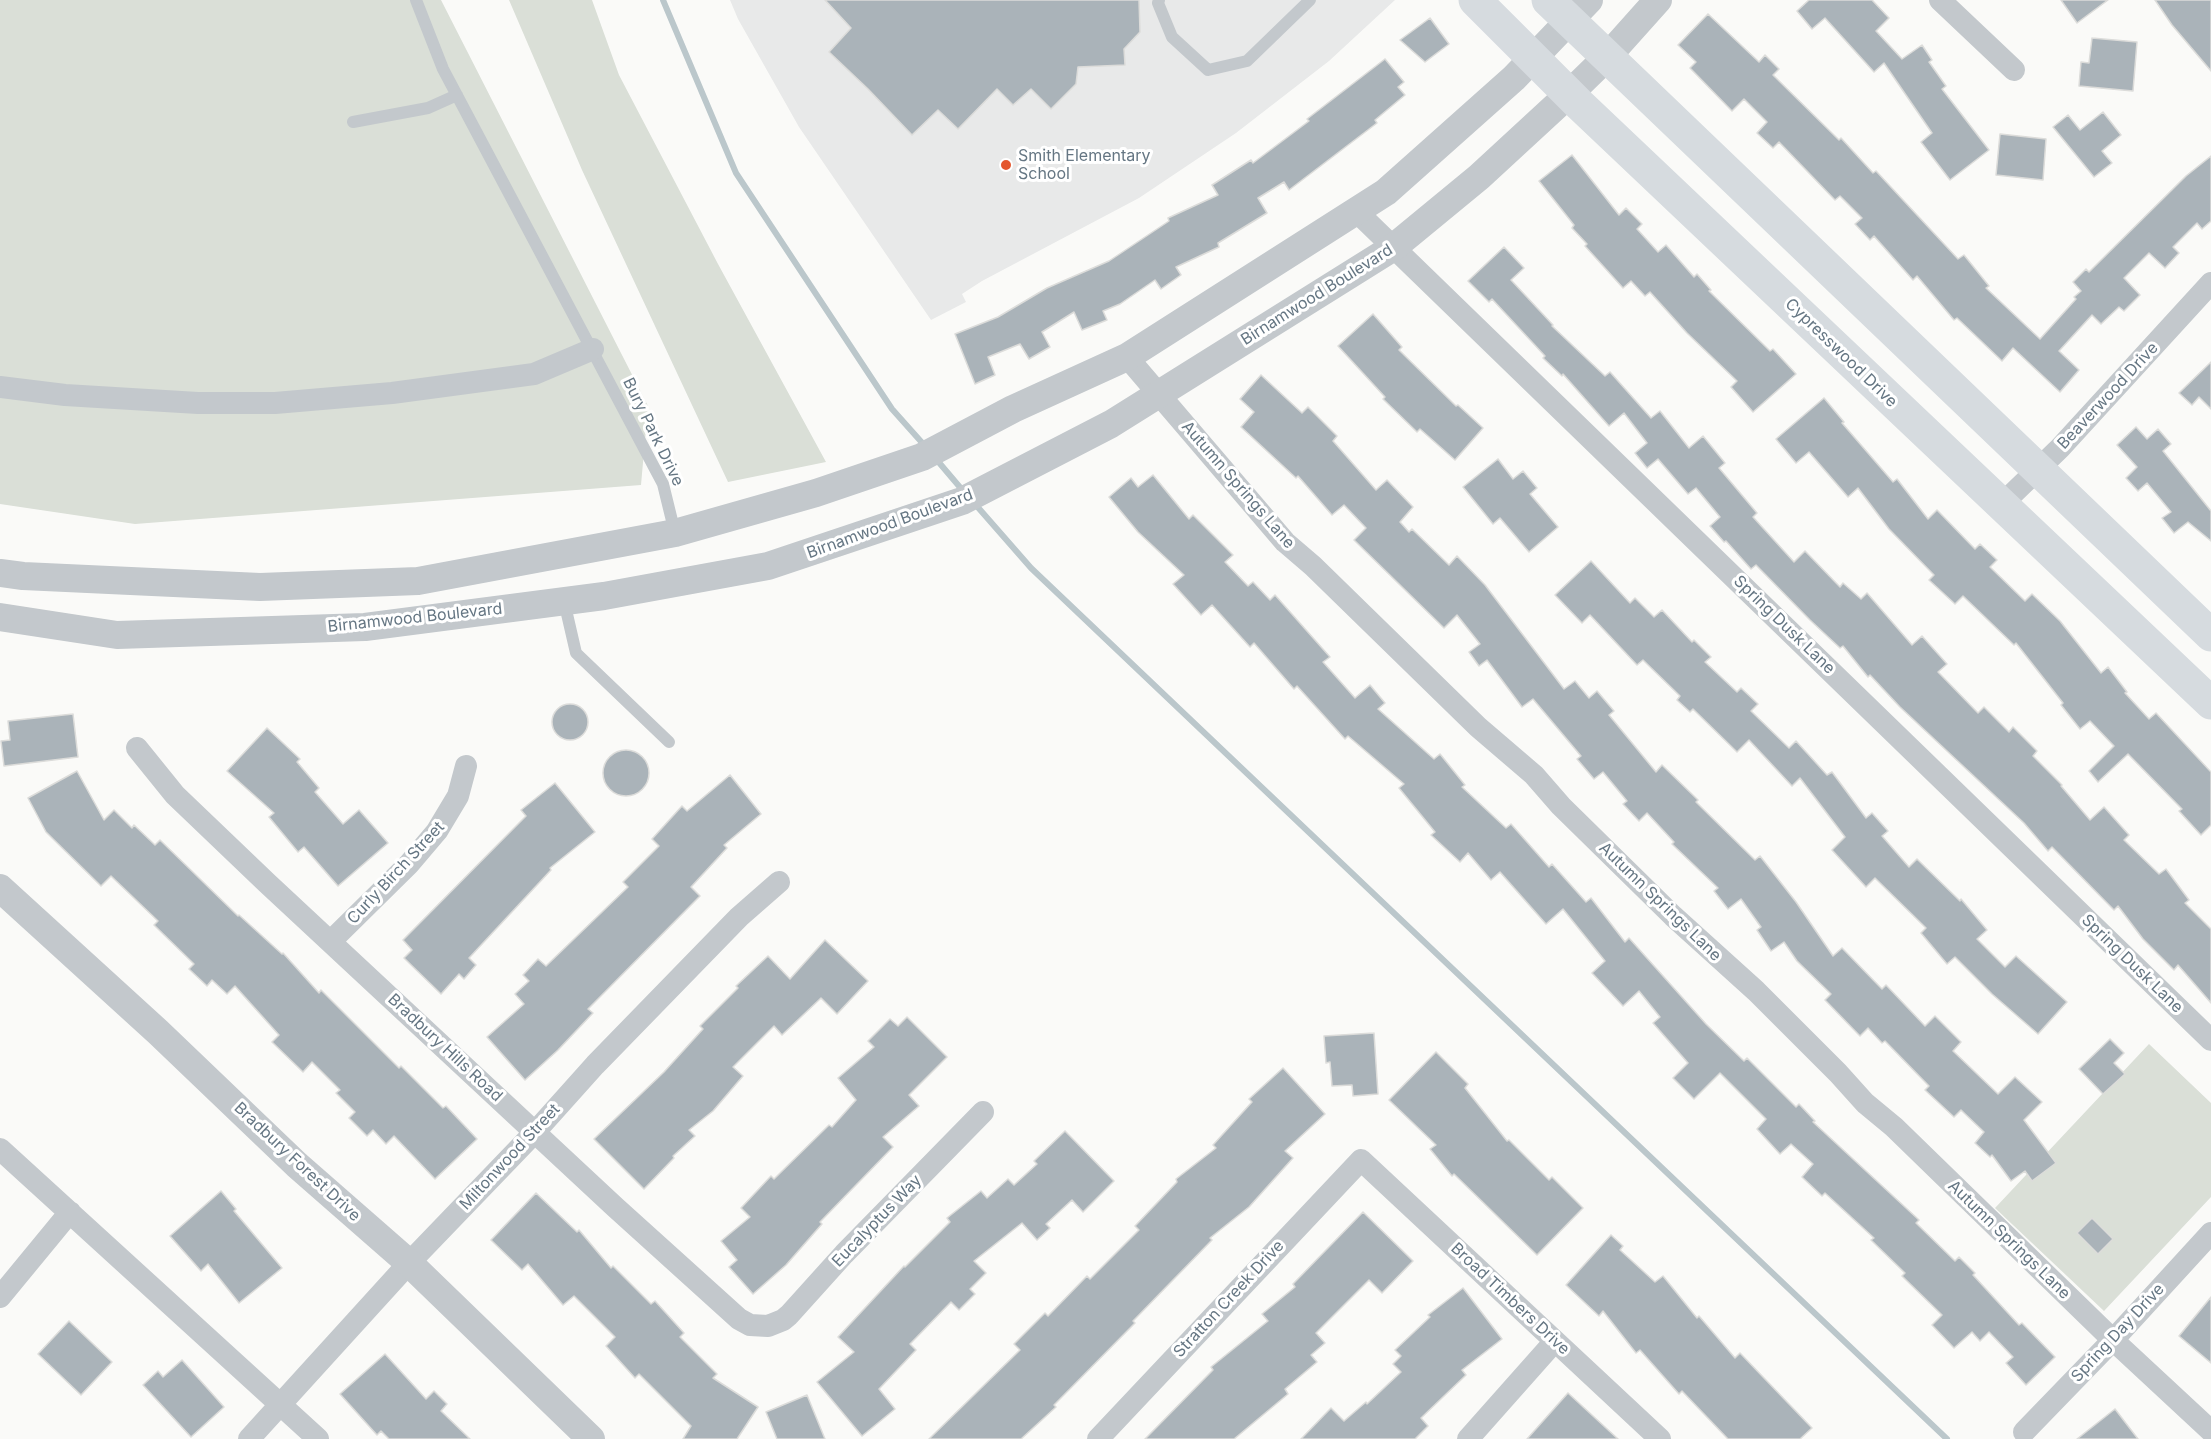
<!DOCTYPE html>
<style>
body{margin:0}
canvas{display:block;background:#fafaf8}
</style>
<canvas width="2211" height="1439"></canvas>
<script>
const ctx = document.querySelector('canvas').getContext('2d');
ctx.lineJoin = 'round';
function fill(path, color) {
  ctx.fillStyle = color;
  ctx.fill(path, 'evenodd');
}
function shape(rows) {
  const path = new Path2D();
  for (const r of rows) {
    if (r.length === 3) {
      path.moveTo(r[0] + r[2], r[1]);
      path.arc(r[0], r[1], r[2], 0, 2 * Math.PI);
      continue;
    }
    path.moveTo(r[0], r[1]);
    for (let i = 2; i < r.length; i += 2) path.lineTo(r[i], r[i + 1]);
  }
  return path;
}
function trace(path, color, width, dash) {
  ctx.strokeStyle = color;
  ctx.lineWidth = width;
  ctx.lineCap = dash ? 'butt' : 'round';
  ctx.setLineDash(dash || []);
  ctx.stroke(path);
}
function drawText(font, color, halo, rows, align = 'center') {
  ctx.font = font + ' Inter,sans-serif';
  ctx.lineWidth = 6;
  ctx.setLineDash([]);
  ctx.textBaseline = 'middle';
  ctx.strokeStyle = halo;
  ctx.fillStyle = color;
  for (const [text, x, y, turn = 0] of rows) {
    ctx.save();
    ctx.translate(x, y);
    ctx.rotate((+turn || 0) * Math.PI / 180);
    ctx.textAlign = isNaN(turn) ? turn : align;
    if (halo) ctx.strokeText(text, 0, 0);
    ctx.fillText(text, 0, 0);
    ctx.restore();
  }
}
fill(shape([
 [730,0,1395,0,1329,61,1236,133,1139,198,982,281,962,294,966,302,931,320,799,127,738,19]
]), '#e8e9e9');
fill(shape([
 [0,0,441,0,648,406,641,485,135,524,0,504],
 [509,0,592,0,619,75,718,264,826,462,728,482,582,170],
 [2149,1044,2211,1103,2211,1197,2104,1311,1995,1208]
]), '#dadfd7');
trace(shape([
 [663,0,736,173,892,409,925,446],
 [936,459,964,492],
 [975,504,1031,568,1947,1439]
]), '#bbc7cb', 6);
const building = shape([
 [825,0,1139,0,1140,32,1124,49,1125,65,1078,67,1076,84,1051,109,1031,89,1013,105,997,89,958,129,938,110,912,135,868,89,829,52,851,28,825,0],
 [1809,0,1872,0,1889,18,1876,31,1902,59,1922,45,1932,60,1929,62,1946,86,1942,89,1989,150,1950,180,1921,142,1932,133,1884,63,1874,72,1825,18,1812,29,1797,11,1809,0],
 [2061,0,2108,0,2077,23,2061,0],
 [2155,0,2211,0,2211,71,2172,25,2155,0],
 [1708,14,1759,62,1765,55,1779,69,1773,75,1839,140,1841,138,1873,173,1876,171,1958,259,1964,255,1989,286,1986,288,2040,339,2076,299,2074,297,2081,291,2073,282,2086,269,2089,272,2186,176,2211,156,2211,221,2202,229,2197,223,2173,247,2179,253,2165,268,2149,253,2124,278,2140,295,2124,311,2119,307,2101,324,2092,315,2059,351,2079,370,2060,392,2013,348,2002,361,1957,318,1954,320,1917,276,1913,280,1874,236,1870,240,1855,224,1862,218,1840,196,1835,200,1779,142,1773,148,1757,133,1767,122,1744,99,1732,111,1690,68,1696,62,1678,45,1708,14],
 [1430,18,1449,44,1425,62,1400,40,1430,18],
 [2092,38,2137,42,2133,91,2079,86,2081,62,2089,63,2092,38],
 [1385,59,1404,82,1398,87,1405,95,1375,120,1377,123,1289,190,1284,182,1258,198,1267,213,1218,243,1219,247,1176,267,1181,275,1161,289,1155,280,1120,304,1103,311,1107,320,1082,330,1074,312,1042,332,1050,347,1029,359,1020,344,988,357,995,375,975,384,955,334,998,317,1047,288,1109,261,1169,221,1168,218,1218,195,1212,185,1251,160,1253,163,1309,121,1307,119,1385,59],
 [2103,112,2121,135,2102,151,2112,163,2094,177,2053,127,2068,115,2080,130,2103,112],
 [2000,134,2046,139,2043,180,1996,175,2000,134],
 [1572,155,1619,215,1626,208,1642,224,1637,229,1658,252,1666,245,1694,277,1697,274,1711,290,1709,291,1770,351,1773,349,1796,374,1753,412,1731,387,1737,381,1687,333,1650,292,1645,296,1631,281,1623,288,1585,246,1587,244,1572,228,1574,225,1539,181,1572,155],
 [1504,247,1524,268,1511,280,1553,325,1552,326,1605,376,1610,372,1651,418,1660,411,1689,448,1703,436,1725,463,1719,468,1757,513,1753,517,1794,562,1805,551,1840,587,1843,583,1861,599,1867,593,1912,645,1922,636,1947,664,1938,672,1978,713,1984,707,2009,732,2013,727,2037,751,2033,756,2062,785,2061,786,2090,820,2104,807,2129,835,2124,840,2159,874,2166,869,2189,900,2185,903,2211,929,2211,1003,2178,965,2174,970,2143,939,2118,906,2114,910,2052,847,2048,851,2024,823,1900,707,1870,675,1868,677,1843,646,1840,648,1810,620,1756,565,1751,569,1726,541,1724,542,1710,526,1720,517,1696,488,1688,494,1658,459,1647,468,1635,453,1647,443,1624,413,1609,426,1563,374,1562,376,1543,358,1545,356,1492,299,1489,302,1468,281,1504,247],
 [1373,314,1402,347,1399,350,1456,406,1458,405,1483,428,1455,460,1420,429,1417,432,1383,399,1385,397,1338,346,1373,314],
 [2211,362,2211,409,2199,397,2192,405,2179,393,2211,362],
 [1261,375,1302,413,1308,407,1337,436,1333,441,1376,490,1387,480,1413,507,1400,522,1409,532,1412,529,1449,565,1457,556,1485,585,1564,689,1575,681,1589,698,1597,691,1614,711,1609,715,1656,772,1662,765,1698,800,1696,802,1755,860,1760,856,1796,902,1833,956,1842,948,1882,989,1886,985,1925,1026,1935,1016,1961,1042,1953,1051,1998,1094,2015,1077,2042,1102,2024,1120,2056,1163,2032,1181,2025,1171,2011,1181,1992,1155,1990,1157,1975,1143,1984,1132,1961,1110,1954,1117,1925,1090,1929,1086,1885,1041,1882,1043,1868,1028,1860,1036,1825,1000,1831,994,1797,961,1784,942,1771,951,1757,930,1761,927,1741,899,1728,909,1714,891,1718,888,1672,844,1674,842,1647,813,1639,821,1623,804,1627,801,1603,772,1594,779,1577,759,1581,756,1533,699,1522,707,1487,660,1479,666,1469,652,1480,644,1457,615,1444,628,1354,540,1366,528,1344,505,1332,515,1298,476,1296,478,1241,427,1254,412,1240,399,1261,375],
 [1824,398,1844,422,1842,423,1893,482,1897,479,1928,519,1937,510,1975,549,1980,544,1997,560,1990,567,2025,601,2032,594,2060,621,2101,673,2108,667,2127,692,2125,693,2149,719,2156,713,2211,772,2211,825,2201,835,2179,811,2182,809,2128,754,2098,782,2089,771,2114,746,2090,721,2080,729,2061,705,2063,703,2016,643,2014,645,1963,596,1955,604,1929,580,1934,575,1889,529,1858,488,1848,497,1809,452,1796,463,1776,439,1824,398],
 [2136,427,2147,439,2158,429,2171,444,2163,451,2211,511,2211,541,2188,522,2174,533,2162,518,2171,512,2147,483,2138,491,2126,478,2137,467,2117,445,2136,427],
 [1498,459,1513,479,1523,471,1537,488,1530,494,1558,527,1529,552,1500,518,1493,524,1463,487,1498,459],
 [1153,475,1189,519,1193,515,1233,555,1225,562,1248,586,1253,582,1270,600,1275,595,1330,657,1323,662,1355,698,1370,685,1385,703,1378,709,1434,759,1440,754,1465,785,1462,787,1506,828,1511,824,1549,867,1552,864,1586,902,1591,898,1625,942,1629,938,1706,1024,1744,1061,1747,1058,1796,1107,1799,1104,1815,1121,1813,1122,1919,1220,1916,1223,1955,1261,1959,1257,1975,1273,1973,1275,2019,1325,2022,1323,2055,1357,2026,1385,2006,1363,2013,1357,1989,1332,1980,1341,1972,1332,1954,1348,1932,1325,1942,1315,1902,1276,1905,1273,1871,1240,1874,1238,1825,1193,1822,1196,1802,1177,1813,1164,1791,1144,1780,1154,1757,1129,1766,1119,1720,1073,1694,1099,1673,1078,1688,1063,1653,1023,1660,1017,1639,991,1623,1006,1592,973,1605,961,1563,909,1546,924,1500,872,1491,880,1468,853,1460,862,1431,835,1435,832,1399,788,1404,784,1348,736,1345,739,1297,686,1294,689,1254,643,1250,647,1212,605,1201,615,1173,584,1184,575,1138,532,1109,497,1131,478,1138,487,1153,475],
 [1591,561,1630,603,1635,598,1654,617,1662,610,1692,642,1694,640,1711,657,1705,662,1737,692,1741,688,1758,704,1751,711,1789,748,1796,741,1827,775,1832,772,1866,818,1872,813,1888,831,1882,836,1909,867,1917,859,1960,901,1961,899,1987,930,1977,939,2005,967,2016,956,2067,1002,2038,1034,1992,994,1955,957,1947,964,1921,933,1926,928,1875,878,1866,887,1832,850,1845,837,1800,778,1792,786,1749,740,1737,752,1693,709,1690,712,1677,700,1680,696,1643,660,1637,665,1590,615,1582,623,1555,595,1591,561],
 [570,722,18],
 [73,714,78,757,4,766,1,741,10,740,8,721,73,714],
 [267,728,300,759,297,762,319,788,315,792,343,824,359,810,388,843,338,886,304,847,298,852,269,817,274,813,227,771,267,728],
 [626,773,23],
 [77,771,104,820,114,810,132,828,134,825,155,845,160,840,238,916,239,915,282,954,283,953,319,993,321,990,399,1068,401,1066,443,1108,446,1106,477,1139,435,1179,394,1136,386,1144,373,1130,367,1136,349,1118,355,1112,336,1093,340,1090,312,1062,303,1072,272,1042,279,1035,235,986,227,994,212,980,207,986,189,969,194,964,154,925,158,921,111,876,101,886,46,832,28,798,77,771],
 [730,775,761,814,724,845,727,848,691,887,700,896,588,1009,593,1013,558,1050,525,1080,487,1037,524,1004,515,994,529,981,523,975,538,959,546,966,628,887,623,882,659,846,652,839,682,806,687,811,730,775],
 [555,783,595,832,550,868,551,870,469,958,476,965,464,979,459,974,441,994,404,958,412,950,403,940,526,816,521,810,555,783],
 [825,940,868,981,837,1014,821,998,782,1035,774,1026,733,1067,743,1076,713,1111,689,1130,695,1136,673,1156,674,1158,644,1189,594,1139,664,1072,703,1029,700,1026,738,988,736,986,768,956,790,979,825,940],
 [907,1017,947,1057,909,1095,919,1106,883,1137,893,1147,820,1222,822,1224,786,1265,753,1294,729,1267,737,1260,721,1241,750,1217,741,1208,771,1176,774,1179,829,1125,832,1127,856,1100,838,1078,874,1047,868,1041,890,1019,898,1026,907,1017],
 [1374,1033,1378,1094,1353,1096,1352,1085,1332,1086,1330,1062,1326,1063,1324,1036,1374,1033],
 [2110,1039,2124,1053,2114,1063,2125,1074,2103,1094,2079,1069,2110,1039],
 [1436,1052,1468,1084,1465,1088,1507,1141,1509,1140,1549,1180,1552,1177,1583,1208,1537,1255,1454,1174,1452,1176,1430,1149,1436,1145,1389,1100,1436,1052],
 [1283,1068,1325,1114,1285,1151,1293,1158,1249,1207,1210,1238,1212,1240,1133,1321,1135,1323,1054,1405,1056,1407,1021,1439,929,1439,1020,1350,1014,1344,1045,1313,1048,1316,1087,1276,1090,1279,1139,1230,1135,1226,1177,1182,1176,1179,1216,1148,1213,1145,1252,1102,1249,1099,1283,1068],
 [1065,1131,1114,1181,1083,1212,1072,1200,1046,1224,1050,1228,1037,1240,1022,1223,974,1261,986,1273,970,1289,975,1294,959,1310,951,1302,910,1344,916,1350,879,1389,895,1409,862,1436,817,1382,854,1352,838,1337,904,1266,905,1267,950,1222,947,1218,981,1191,987,1198,1008,1179,1014,1185,1037,1164,1034,1161,1065,1131],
 [221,1191,236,1209,234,1211,282,1268,239,1303,208,1264,201,1271,170,1236,221,1191],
 [536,1193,577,1232,579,1230,611,1268,613,1266,651,1304,655,1301,684,1333,680,1337,717,1374,713,1378,758,1407,737,1439,683,1439,691,1426,639,1374,635,1378,606,1346,615,1337,574,1296,563,1305,528,1264,522,1270,491,1240,536,1193],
 [1363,1212,1413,1261,1382,1293,1369,1280,1316,1333,1325,1343,1311,1355,1317,1362,1285,1389,1288,1394,1234,1439,1145,1439,1213,1370,1211,1367,1268,1321,1262,1314,1295,1287,1293,1284,1363,1212],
 [2092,1218,2113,1239,2098,1254,2077,1233,2092,1218],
 [1611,1235,1623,1246,1620,1250,1655,1282,1663,1276,1697,1318,1699,1316,1735,1358,1740,1353,1812,1428,1800,1439,1728,1439,1682,1391,1679,1394,1640,1350,1636,1353,1603,1311,1599,1316,1566,1285,1611,1235],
 [1463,1288,1502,1339,1462,1370,1466,1375,1421,1418,1428,1426,1415,1439,1301,1439,1331,1408,1344,1421,1366,1402,1367,1404,1401,1372,1393,1364,1401,1356,1395,1350,1430,1317,1428,1315,1463,1288],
 [2211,1297,2211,1363,2179,1336,2211,1297],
 [69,1321,112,1362,81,1395,38,1354,69,1321],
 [385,1354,426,1399,434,1391,447,1404,441,1411,470,1439,389,1439,381,1431,377,1435,340,1394,385,1354],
 [182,1360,224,1407,191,1437,143,1385,158,1371,163,1377,182,1360],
 [1568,1393,1618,1439,1527,1439,1568,1393],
 [807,1395,825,1439,777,1439,766,1412,807,1395],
 [2115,1409,2138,1439,2077,1439,2115,1409]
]);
fill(building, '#aab3b9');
trace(building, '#dcdcda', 1.5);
trace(shape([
 [416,0,443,69,663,484,675,533],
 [1159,0,1158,3,1172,37,1208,70,1247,61,1310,0],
 [353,122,428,108,457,95],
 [564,601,576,653,669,742]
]), '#c3c8cc', 12);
trace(shape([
 [1940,0,2014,70],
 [1356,211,2211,1040],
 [1127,357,1285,542,1313,566,1478,727,1534,775,1561,806,1673,916,1756,991,1838,1073,1865,1103,1894,1127,2113,1340,2211,1431],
 [0,387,65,395,198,403,275,403,392,393,534,374,593,349],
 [2001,505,2060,448,2211,283],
 [137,748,175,795,267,883,615,1207,739,1319,750,1325,768,1326,783,1320,789,1315,844,1254,983,1112],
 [331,941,409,864,437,831,458,796,466,766],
 [0,1149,318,1439],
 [0,1297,70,1212],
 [2024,1432,2113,1340,2211,1233],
 [249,1439,409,1263,535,1132,595,1065,739,917,779,882],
 [1098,1439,1361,1160,1660,1439],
 [1468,1439,1555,1341]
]), '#c3c8cc', 22);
trace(shape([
 [0,573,23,576,260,587,418,581,675,533,816,493,922,457,1013,409,1127,357,1386,192,1514,78,1589,0],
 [0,617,117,635,365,627,604,596,768,566,962,501,1111,424,1394,247,1479,177,1569,94,1607,57,1658,0],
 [0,888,158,1032,297,1165,409,1263,591,1439]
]), '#c3c8cc', 28);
trace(shape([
 [1475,0,1580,105,2211,703],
 [1548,0,2211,635]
]), '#d6dbdf', 33);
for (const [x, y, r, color] of [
 [1006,165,6,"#e4572e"]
]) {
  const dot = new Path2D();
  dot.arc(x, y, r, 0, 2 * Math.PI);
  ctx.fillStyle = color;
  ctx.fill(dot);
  trace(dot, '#fff', 2);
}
drawText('16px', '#657683', '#fff', [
 ["Smith Elementary",1018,156],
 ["School",1018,174]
], 'left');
drawText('16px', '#657683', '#fff', [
 ["Birnamwood Boulevard",1317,295,-32],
 ["Cypresswood Drive",1841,353,44],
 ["Beaverwood Drive",2108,396,-47],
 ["Bury Park Drive",653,432,64],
 ["Autumn Springs Lane",1238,485,49],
 ["Birnamwood Boulevard",890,524,-20],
 ["Birnamwood Boulevard",415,618,-6],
 ["Spring Dusk Lane",1784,625,44],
 ["Curly Birch Street",396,873,-47],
 ["Autumn Springs Lane",1660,902,44],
 ["Spring Dusk Lane",2132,964,44],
 ["Bradbury Hills Road",445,1048,43],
 ["Miltonwood Street",510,1157,-47],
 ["Bradbury Forest Drive",297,1162,43],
 ["Eucalyptus Way",877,1221,-46],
 ["Autumn Springs Lane",2009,1240,44],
 ["Stratton Creek Drive",1229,1299,-47],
 ["Broad Timbers Drive",1510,1299,43],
 ["Spring Day Drive",2118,1333,-47]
]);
</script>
